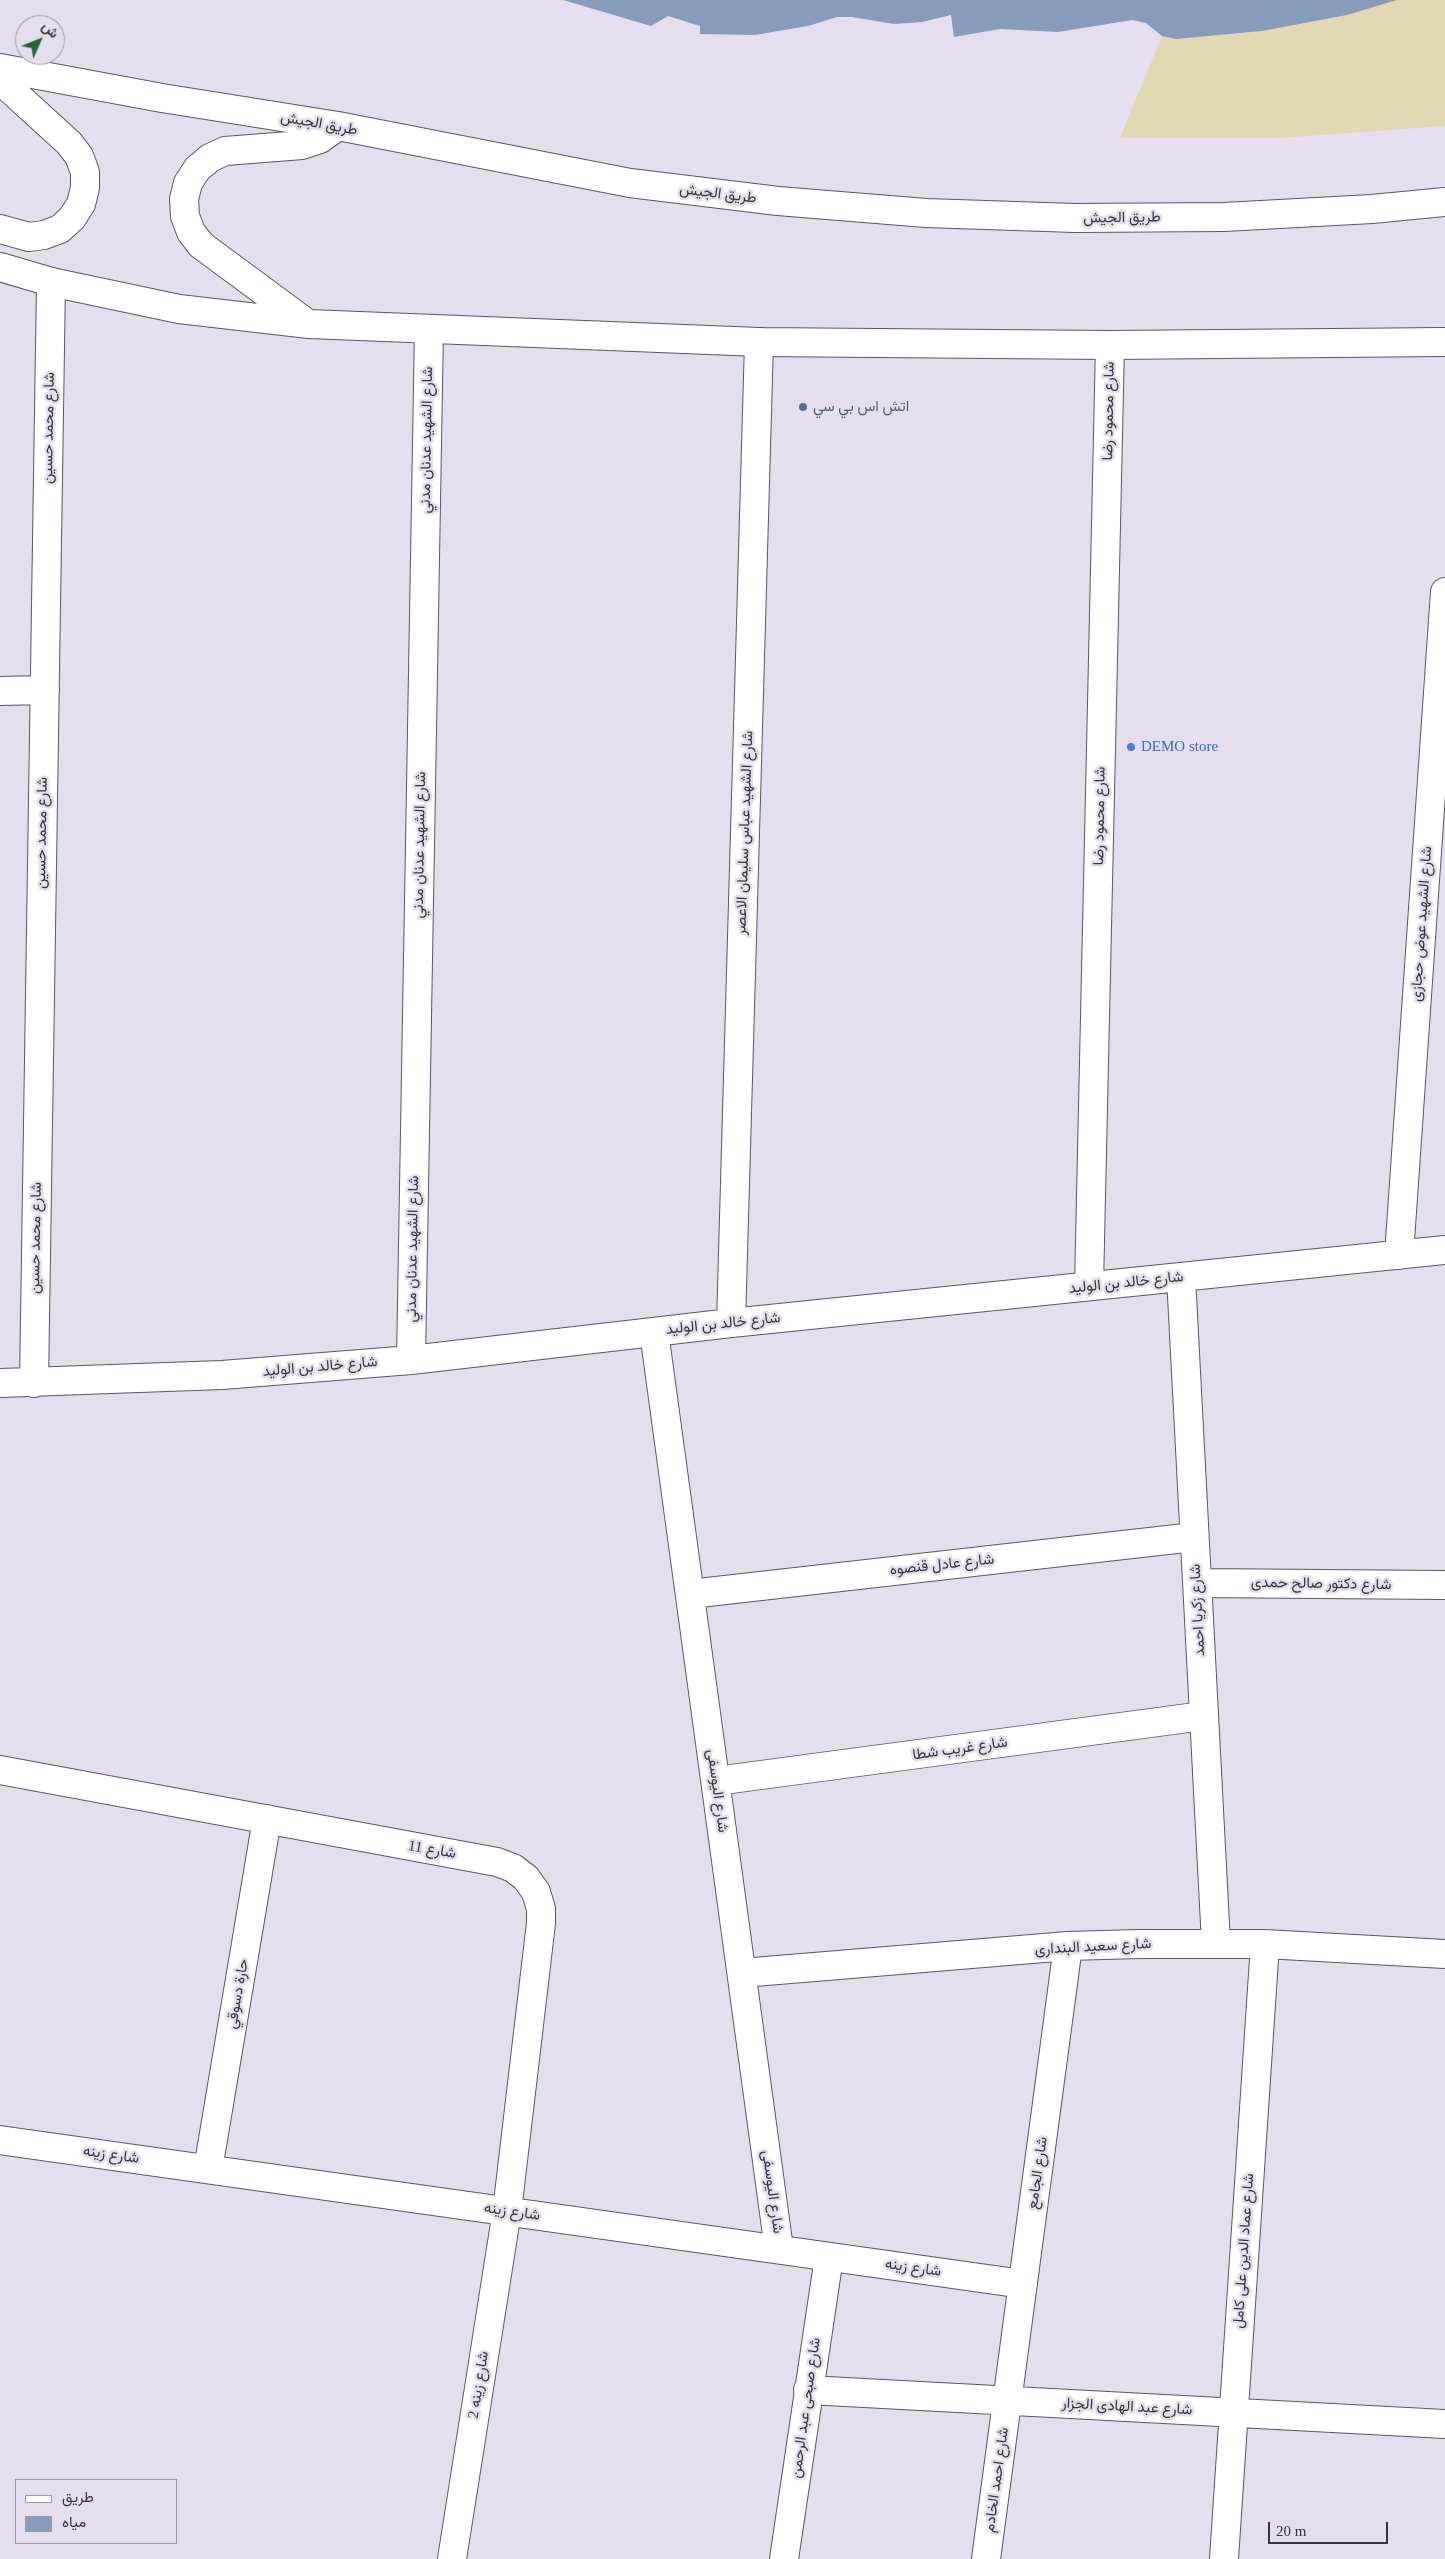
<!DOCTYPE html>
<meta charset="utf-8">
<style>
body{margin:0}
#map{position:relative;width:1445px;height:2559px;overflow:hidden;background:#e4deee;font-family:"Times New Roman",Vazirmatn,serif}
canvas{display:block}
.legend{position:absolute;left:15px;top:2479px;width:162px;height:65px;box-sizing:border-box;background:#e4deee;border:1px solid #9e9aa6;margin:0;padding:6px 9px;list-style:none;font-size:15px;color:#363339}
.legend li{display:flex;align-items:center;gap:10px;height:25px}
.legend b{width:25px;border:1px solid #9e9aa6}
.north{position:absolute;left:15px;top:15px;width:50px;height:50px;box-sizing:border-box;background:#e4deee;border:1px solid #9e9aa6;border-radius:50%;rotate:46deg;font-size:14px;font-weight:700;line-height:20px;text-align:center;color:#363339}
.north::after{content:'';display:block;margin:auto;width:18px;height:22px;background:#276730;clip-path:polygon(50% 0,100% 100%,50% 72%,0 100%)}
.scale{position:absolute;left:1268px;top:2522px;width:120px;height:22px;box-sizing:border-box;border:2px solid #363339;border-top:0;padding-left:6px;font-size:15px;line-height:18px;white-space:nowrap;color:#363339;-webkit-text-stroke:4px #e4deee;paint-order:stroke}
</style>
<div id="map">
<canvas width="1445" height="2559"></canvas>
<ul class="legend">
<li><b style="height:6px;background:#fff"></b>طريق</li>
<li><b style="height:14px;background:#879bbb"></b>مياه</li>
</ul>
<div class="north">ش</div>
<div class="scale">20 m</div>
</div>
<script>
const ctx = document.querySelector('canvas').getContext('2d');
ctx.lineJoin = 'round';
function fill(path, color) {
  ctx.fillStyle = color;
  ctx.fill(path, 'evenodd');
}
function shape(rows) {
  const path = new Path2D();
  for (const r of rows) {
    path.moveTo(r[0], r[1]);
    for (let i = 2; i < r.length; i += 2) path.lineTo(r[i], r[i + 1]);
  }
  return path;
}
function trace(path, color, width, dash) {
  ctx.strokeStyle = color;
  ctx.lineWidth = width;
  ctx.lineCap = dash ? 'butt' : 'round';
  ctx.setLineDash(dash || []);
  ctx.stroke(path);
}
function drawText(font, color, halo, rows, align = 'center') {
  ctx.font = font + ' "Times New Roman",Vazirmatn,serif';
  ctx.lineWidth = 5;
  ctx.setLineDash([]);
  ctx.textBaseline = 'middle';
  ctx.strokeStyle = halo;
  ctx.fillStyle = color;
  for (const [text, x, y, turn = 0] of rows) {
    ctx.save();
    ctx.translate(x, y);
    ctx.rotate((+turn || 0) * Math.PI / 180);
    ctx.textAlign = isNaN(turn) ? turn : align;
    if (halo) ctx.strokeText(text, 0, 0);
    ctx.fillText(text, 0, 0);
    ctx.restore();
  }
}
fill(shape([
 [1397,0,1445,0,1445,126,1279,138,1120,138,1162,36,1176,39,1262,31,1347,15]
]), '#e2d8b3');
fill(shape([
 [563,0,1397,0,1347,15,1262,31,1176,39,1162,36,1146,23,1132,20,1058,32,1000,29,954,37,951,15,922,22,894,24,852,17,837,17,808,26,755,35,700,34,700,26,668,16,651,26]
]), '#879bbb');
const minor = shape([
 [0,691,45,690],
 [1399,1255,1445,592],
 [1181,1277,1216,1943],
 [1089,1286,1110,345],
 [731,1323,759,342],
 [654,1332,779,2249],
 [411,1360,429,329],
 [0,1383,222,1375,411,1360,731,1323,1445,1250],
 [34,1383,51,282],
 [1197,1583,1445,1585],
 [690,1594,1194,1537],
 [0,1770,497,1862,513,1868,526,1878,536,1892,541,1909,541,1923,507,2211,452,2559],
 [716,1781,1203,1716],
 [742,1973,1068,1946,1139,1944,1265,1944,1445,1954],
 [0,2140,1023,2284],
 [208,2169,267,1819],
 [808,2390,1445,2424],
 [784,2559,829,2257],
 [986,2559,1068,1946],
 [1224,2559,1265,1944]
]);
const highway = shape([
 [0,68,162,98,338,126,630,183,778,201,926,213,1075,218,1224,217,1372,209,1445,202],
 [0,80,69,143,79,156,85,172,85,188,81,204,72,218,60,229,44,235,29,237,0,229],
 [0,267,51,282,179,309,309,324,759,342,1110,345,1445,342],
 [308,324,201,245,191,232,185,216,184,199,188,183,197,169,210,158,225,151,302,145,320,139,338,126]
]);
trace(minor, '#5a5663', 30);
trace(highway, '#5a5663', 30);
trace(minor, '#fff', 28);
trace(highway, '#fff', 28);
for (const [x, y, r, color] of [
 [803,407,5,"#5c6f8a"],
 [1131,747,5,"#3f7fe0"]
]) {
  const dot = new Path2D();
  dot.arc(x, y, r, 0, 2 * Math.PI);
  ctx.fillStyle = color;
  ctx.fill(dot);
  trace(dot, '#e4deee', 2);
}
drawText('15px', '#363339', '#e4deee', [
 ["طريق الجيش",319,124,10],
 ["طريق الجيش",718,194,7],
 ["طريق الجيش",1122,218,-1],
 ["شارع محمود رضا",1109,411,-89],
 ["شارع محمد حسين",49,428,-89],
 ["شارع الشهيد عدنان مدني",427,440,-89],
 ["شارع محمود رضا",1100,816,-89],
 ["شارع محمد حسين",42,833,-89],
 ["شارع الشهيد عباس سليمان الاعصر",745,833,-88],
 ["شارع الشهيد عدنان مدني",420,845,-89],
 ["شارع الشهيد عوض حجازى",1422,924,-86],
 ["شارع محمد حسين",36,1238,-89],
 ["شارع الشهيد عدنان مدني",413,1249,-89],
 ["شارع خالد بن الوليد",1126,1283,-6],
 ["شارع خالد بن الوليد",723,1324,-6],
 ["شارع خالد بن الوليد",320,1367,-5],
 ["شارع عادل قنصوه",942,1565,-6],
 ["شارع دكتور صالح حمدى",1321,1584,1],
 ["شارع زكريا احمد",1198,1610,-93],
 ["شارع غريب شطا",960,1749,-8],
 ["شارع اليوسفى",717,1791,82],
 ["شارع 11",432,1850,10],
 ["شارع سعيد البندارى",1093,1947,-3],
 ["حارة دسوقي",238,1994,-80],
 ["شارع زينه",111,2155,8],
 ["شارع الجامع",1038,2173,-82],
 ["شارع اليوسفى",772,2192,82],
 ["شارع زينه",512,2212,8],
 ["شارع عماد الدين على كامل",1244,2251,-86],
 ["شارع زينه",913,2268,8],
 ["شارع زينه 2",479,2385,-81],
 ["شارع عبد الهادى الجزار",1127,2407,3],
 ["شارع صبحى عبد الرحمن",806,2408,-82],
 ["شارع احمد الخادم",997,2480,-82]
]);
drawText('15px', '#4e5e75', '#e4deee', [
 ["اتش اس بي سي",813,407]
], 'left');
drawText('15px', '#366cbe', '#e4deee', [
 ["DEMO store",1141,747]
], 'left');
</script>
